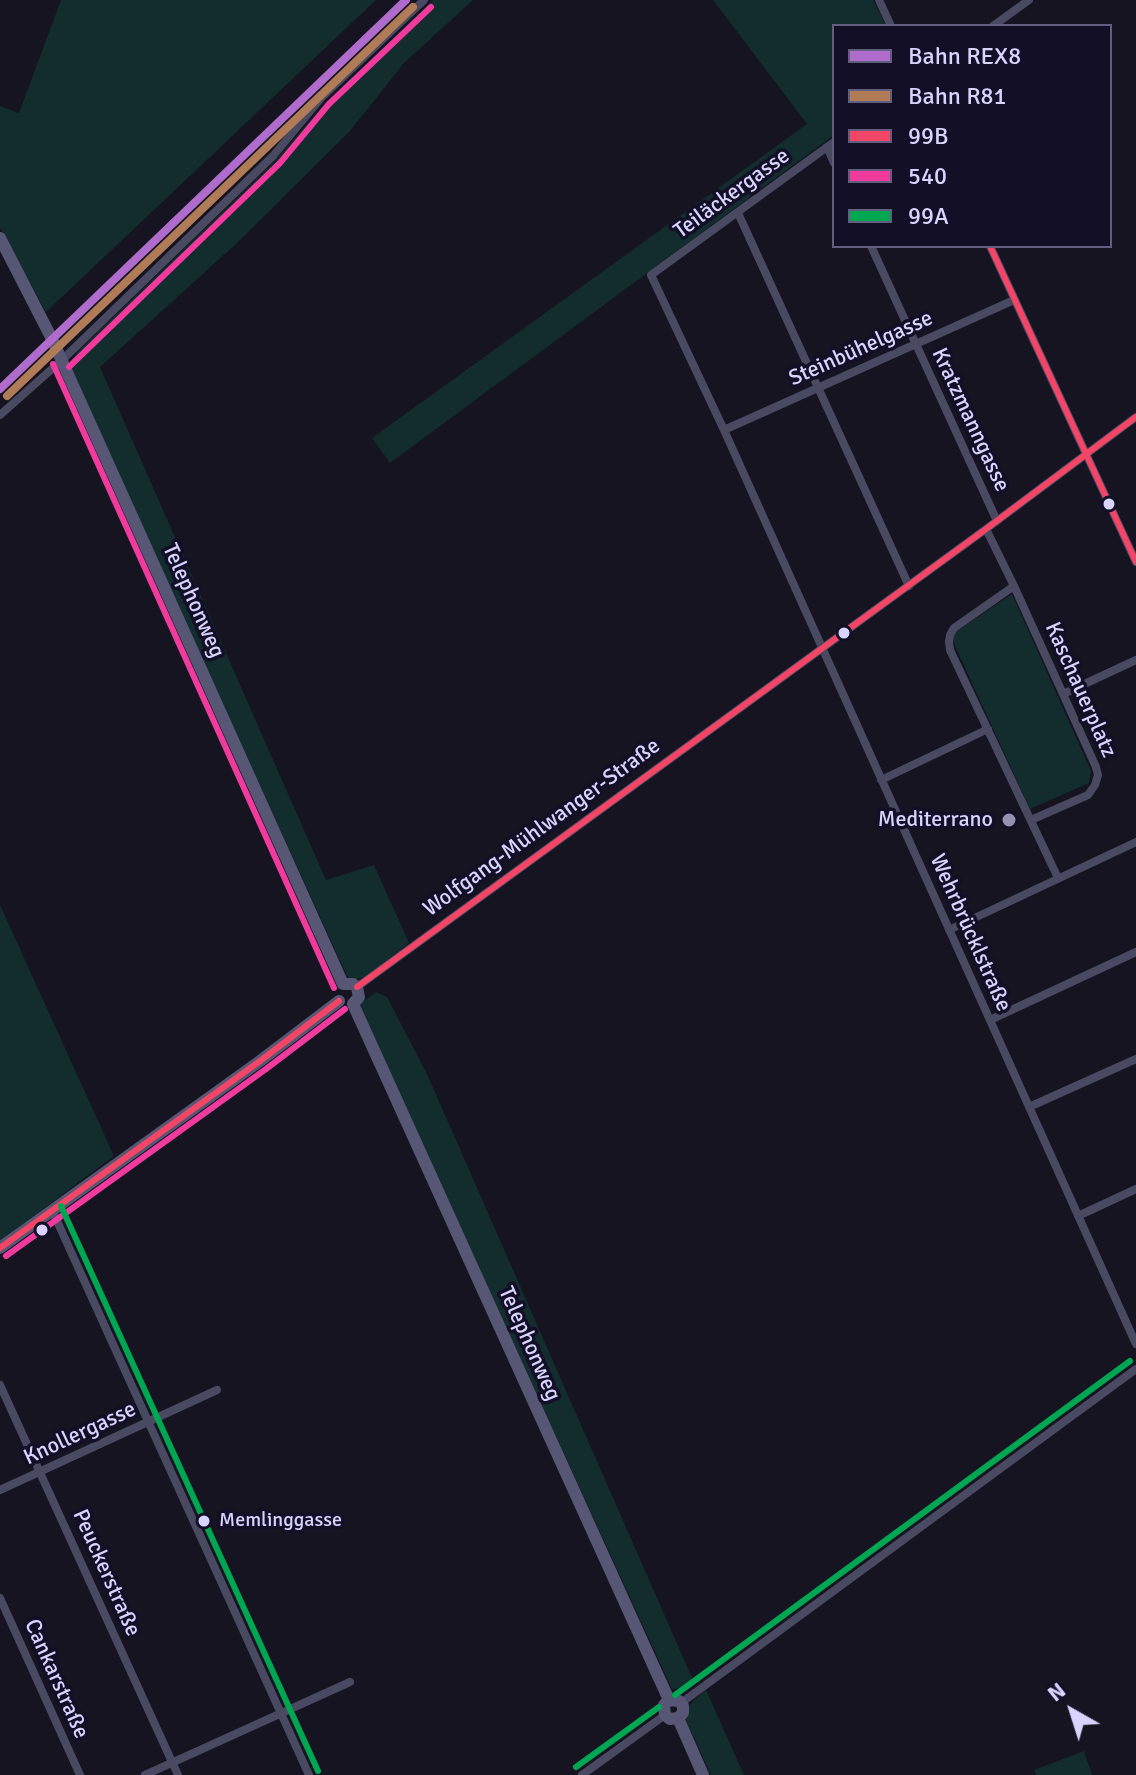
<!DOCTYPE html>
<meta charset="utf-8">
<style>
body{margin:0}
#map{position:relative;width:1136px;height:1775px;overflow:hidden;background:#161421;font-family:Signika,sans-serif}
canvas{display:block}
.legend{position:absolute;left:832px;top:24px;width:280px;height:224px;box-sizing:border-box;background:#130f26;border:2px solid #625e7d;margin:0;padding:10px 14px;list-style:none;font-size:24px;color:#d9d4ff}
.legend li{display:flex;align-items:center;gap:16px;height:40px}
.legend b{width:40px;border:2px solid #625e7d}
.north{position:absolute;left:1032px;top:1671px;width:80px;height:80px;-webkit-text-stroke:6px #130f26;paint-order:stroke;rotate:321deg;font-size:22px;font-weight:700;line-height:32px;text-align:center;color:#d9d4ff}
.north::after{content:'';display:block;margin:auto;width:28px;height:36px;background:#d9d4ff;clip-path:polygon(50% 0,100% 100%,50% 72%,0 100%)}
</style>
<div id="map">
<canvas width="1136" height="1775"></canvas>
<ul class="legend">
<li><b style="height:10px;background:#b06ccc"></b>Bahn REX8</li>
<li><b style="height:10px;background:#b07c57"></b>Bahn R81</li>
<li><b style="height:10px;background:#f34667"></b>99B</li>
<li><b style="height:10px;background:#f13a9d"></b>540</li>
<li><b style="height:10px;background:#00a651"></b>99A</li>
</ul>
<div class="north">N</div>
</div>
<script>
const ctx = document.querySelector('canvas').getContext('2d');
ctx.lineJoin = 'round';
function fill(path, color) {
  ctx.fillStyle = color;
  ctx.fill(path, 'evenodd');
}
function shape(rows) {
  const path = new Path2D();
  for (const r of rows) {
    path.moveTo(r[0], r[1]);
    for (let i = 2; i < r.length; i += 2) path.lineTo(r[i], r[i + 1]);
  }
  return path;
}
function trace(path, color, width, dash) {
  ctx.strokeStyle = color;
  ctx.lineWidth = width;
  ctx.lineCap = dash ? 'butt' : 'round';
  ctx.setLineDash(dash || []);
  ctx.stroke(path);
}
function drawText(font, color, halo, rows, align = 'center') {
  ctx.font = font + ' Signika,sans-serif';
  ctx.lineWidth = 7;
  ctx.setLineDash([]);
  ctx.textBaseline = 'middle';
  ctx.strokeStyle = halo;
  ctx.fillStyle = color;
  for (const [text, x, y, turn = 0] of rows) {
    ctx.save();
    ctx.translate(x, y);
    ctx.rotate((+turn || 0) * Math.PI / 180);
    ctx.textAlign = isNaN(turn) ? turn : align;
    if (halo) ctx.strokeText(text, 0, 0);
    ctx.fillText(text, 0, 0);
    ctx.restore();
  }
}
fill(shape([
 [61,0,376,0,46,312,0,228,0,106,19,113],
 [433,0,473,0,404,63,350,131,237,243,100,367,326,880,374,865,409,943,365,977,352,980,347,976,71,371,76,353,275,161,326,102],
 [713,0,873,0,886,26,834,26,834,135,390,463,372,438,807,124],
 [1012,594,1091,771,1089,783,1030,809,955,646,953,638,955,632],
 [0,905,114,1156,0,1241],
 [376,992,387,997,427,1074,693,1680,679,1688,672,1689,360,1009,361,1003],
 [706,1690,744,1775,711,1775,686,1720,688,1709,693,1701],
 [1084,1751,1092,1775,1036,1775,1034,1770]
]), '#132c2d');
trace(shape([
 [879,0,891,26],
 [993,26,1029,0],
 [834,142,651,275,724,430,1136,1344],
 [827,147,834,163],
 [738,213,909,586],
 [871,246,997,521],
 [990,246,1136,562],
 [0,415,62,360,273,156,322,97,424,0],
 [724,430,1014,300],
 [986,529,1014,586,1063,694,1096,767,1098,775,1095,785,1088,795,1031,820],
 [1014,586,954,628,950,635,949,642,950,650,1058,878],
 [1063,694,1136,660],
 [881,780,988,729],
 [949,930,1136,842],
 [357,987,986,529,1136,417],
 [990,1020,1136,952],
 [1029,1107,1136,1059],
 [52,1210,309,1775],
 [1078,1216,1136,1189],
 [0,1385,178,1775],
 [0,1490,217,1390],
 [0,1598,80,1775],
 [681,1703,1136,1369],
 [145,1775,350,1682],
 [582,1775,665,1715]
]), '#4a4962', 8);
trace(shape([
 [0,238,52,339,343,984],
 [343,984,353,984,357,987,359,997,353,1004],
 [353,1004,669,1700],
 [0,1248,260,1061,339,1001],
 [669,1700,679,1701,683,1706,683,1713,678,1718],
 [669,1700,664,1705,665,1715,670,1719,678,1718],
 [678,1718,703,1775]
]), '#575674', 12);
trace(shape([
 [990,246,1136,562],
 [357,987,986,529,1136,417],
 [0,1248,260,1061,339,1001]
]), '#f34667', 6);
trace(shape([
 [53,364,334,988],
 [69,367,280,163,329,104,431,7],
 [6,1256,266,1069,345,1009]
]), '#f13a9d', 6);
trace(shape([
 [61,1206,318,1771],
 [675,1695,1130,1361],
 [576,1767,659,1707]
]), '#00a651', 6);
trace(shape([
 [0,389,406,0]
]), '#b06ccc', 8);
trace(shape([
 [7,396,413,7]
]), '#b07c57', 8);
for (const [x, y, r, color] of [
 [1109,504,7,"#d9d4ff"],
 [844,633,7,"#d9d4ff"],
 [1009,820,8,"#9591b1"],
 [42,1230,7,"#d9d4ff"],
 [204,1521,7,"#d9d4ff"]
]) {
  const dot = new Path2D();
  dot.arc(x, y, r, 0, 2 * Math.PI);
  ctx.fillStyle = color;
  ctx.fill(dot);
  trace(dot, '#130f26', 3);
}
drawText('20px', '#d9d4ff', '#130f26', [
 ["Memlinggasse",219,1521]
], 'left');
drawText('22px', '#d9d4ff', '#130f26', [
 ["Teiläckergasse",732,194,-36],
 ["Steinbühelgasse",861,349,-24],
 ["Kratzmanngasse",970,420,65],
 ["Telephonweg",193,601,66],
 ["Kaschauerplatz",1080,690,66],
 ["Wolfgang-Mühlwanger-Straße",542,828,-36],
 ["Wehrbrücklstraße",970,933,66],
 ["Telephonweg",529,1344,66],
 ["Knollergasse",80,1434,-25],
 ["Peuckerstraße",106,1573,66],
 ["Cankarstraße",56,1679,66]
]);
drawText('22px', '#d9d4ff', '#130f26', [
 ["Mediterrano",993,820]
], 'right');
</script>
